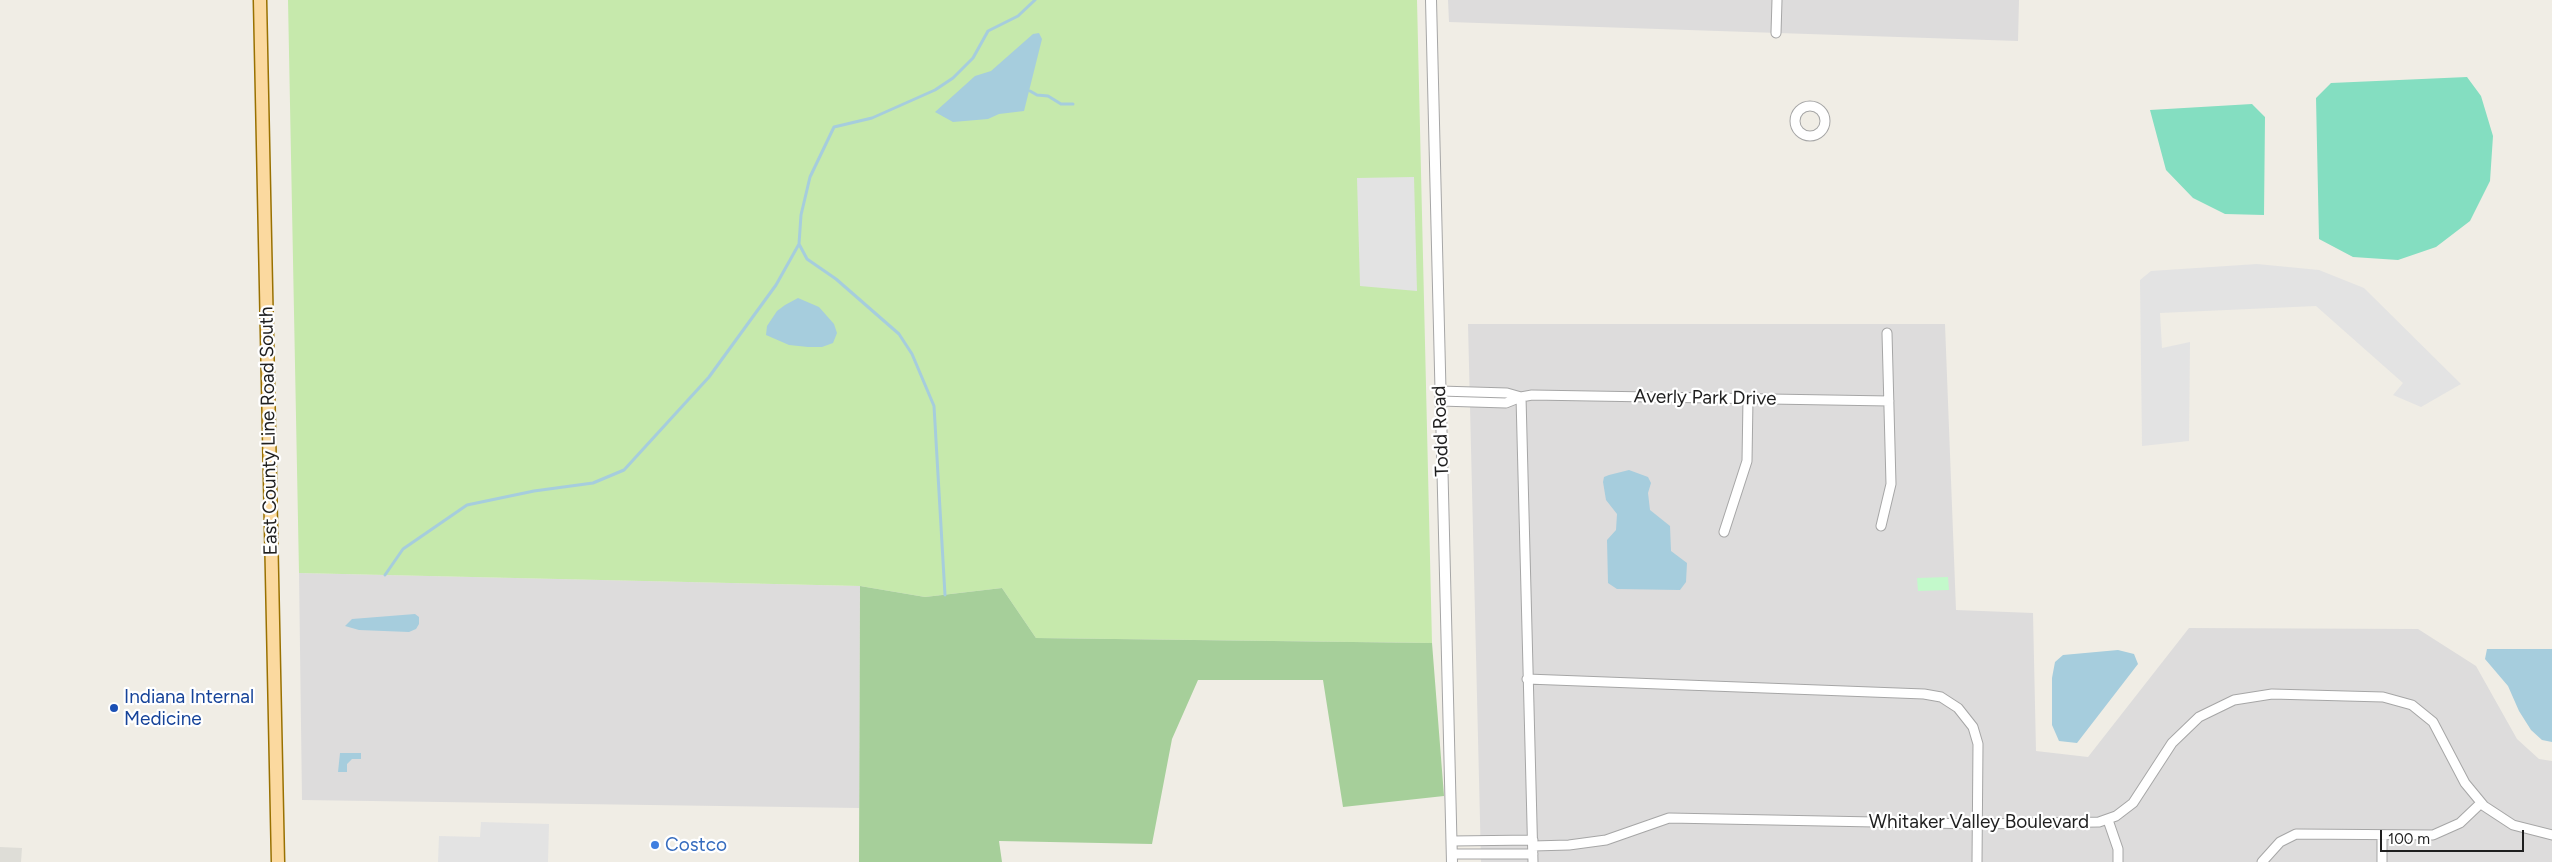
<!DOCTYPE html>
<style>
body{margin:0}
#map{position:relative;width:2552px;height:862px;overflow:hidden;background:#f0ede5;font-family:Figtree,sans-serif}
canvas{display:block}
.scale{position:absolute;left:2380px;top:830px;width:144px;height:22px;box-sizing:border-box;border:2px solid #1f1f1f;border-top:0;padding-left:6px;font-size:15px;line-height:18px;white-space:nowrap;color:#1f1f1f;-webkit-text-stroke:4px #fff;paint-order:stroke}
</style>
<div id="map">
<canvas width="2552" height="862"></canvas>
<div class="scale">100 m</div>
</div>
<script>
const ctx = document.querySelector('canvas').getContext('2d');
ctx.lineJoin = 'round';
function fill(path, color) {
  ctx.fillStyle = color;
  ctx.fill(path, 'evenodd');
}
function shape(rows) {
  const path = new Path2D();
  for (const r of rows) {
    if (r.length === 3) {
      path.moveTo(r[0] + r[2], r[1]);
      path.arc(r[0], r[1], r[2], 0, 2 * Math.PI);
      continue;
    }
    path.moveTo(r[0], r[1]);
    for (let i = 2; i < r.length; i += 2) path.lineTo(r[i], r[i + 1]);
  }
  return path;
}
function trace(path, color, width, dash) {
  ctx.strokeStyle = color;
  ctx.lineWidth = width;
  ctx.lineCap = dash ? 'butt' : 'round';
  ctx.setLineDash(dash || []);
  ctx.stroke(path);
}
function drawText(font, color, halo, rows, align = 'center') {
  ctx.font = font + ' Figtree,sans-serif';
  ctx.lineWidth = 4.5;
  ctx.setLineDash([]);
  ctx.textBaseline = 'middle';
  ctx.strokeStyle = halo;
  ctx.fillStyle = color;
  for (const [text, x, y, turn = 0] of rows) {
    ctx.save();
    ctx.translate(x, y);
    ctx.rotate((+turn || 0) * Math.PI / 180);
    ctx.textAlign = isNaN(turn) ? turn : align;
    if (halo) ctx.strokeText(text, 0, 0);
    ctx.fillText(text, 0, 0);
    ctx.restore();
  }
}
fill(shape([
 [1448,0,2019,0,2018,41,1449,22],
 [1468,324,1945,324,1956,610,2033,613,2036,751,2088,757,2189,628,2418,629,2476,666,2517,739,2539,759,2552,761,2552,862,1481,862],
 [299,573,860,586,859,808,302,800]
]), '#dddcdc');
fill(shape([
 [0,847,22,848,21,862,0,862]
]), '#deddd7');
fill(shape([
 [288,0,1417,0,1432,643,1036,638,1002,588,925,597,860,586,299,573]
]), '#c6e9ac');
fill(shape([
 [860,586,925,597,1002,588,1036,638,1432,643,1444,796,1343,807,1323,680,1198,680,1172,739,1152,844,999,841,1002,862,859,862]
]), '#a6cf9a');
fill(shape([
 [1948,577,1949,590,1918,591,1917,578]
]), '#c3f9cb');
fill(shape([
 [2467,77,2481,96,2493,136,2490,181,2470,221,2436,247,2398,260,2353,257,2319,239,2316,98,2331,83],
 [2252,104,2265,117,2264,215,2225,214,2193,198,2166,170,2150,110]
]), '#84dec1');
fill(shape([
 [1414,177,1417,291,1360,286,1357,178],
 [2257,264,2319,270,2364,288,2461,384,2421,407,2393,395,2403,383,2316,306,2160,313,2162,348,2190,342,2189,441,2142,446,2140,280,2151,271],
 [481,822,549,824,548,862,438,862,439,836,480,837]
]), '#e3e3e3');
fill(shape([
 [1039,33,1042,39,1024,111,999,114,988,119,953,122,935,112,975,76,991,71,1033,34],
 [798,298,819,307,834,324,837,333,833,343,822,347,808,347,789,345,766,335,767,326,777,311,785,305],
 [1629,470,1648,477,1651,483,1648,493,1650,510,1670,526,1671,551,1687,563,1686,582,1680,590,1617,589,1608,583,1607,540,1616,530,1617,514,1606,500,1603,482,1604,477,1609,475],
 [415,614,419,617,419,624,416,629,409,632,359,630,345,626,352,619],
 [2487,649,2552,649,2552,742,2542,740,2531,730,2519,711,2508,686,2485,659],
 [2118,650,2134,654,2138,664,2077,743,2059,741,2052,725,2052,678,2055,662,2063,655],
 [340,753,361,753,361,759,352,759,347,764,347,772,338,772]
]), '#a6cddd');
trace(shape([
 [1030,91,1037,95,1048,96,1061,104,1073,104],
 [385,575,403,549,467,505,534,491,593,483,624,470,709,377,776,285,799,244],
 [945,595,934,406,912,354,899,334,836,279,807,259,799,244,801,215,810,177,834,127,872,118,935,90,953,78,973,58,988,31,1018,16,1035,0]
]), '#a6cddd', 3);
const minor = shape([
 [1776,33,1777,0],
 [1810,121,15],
 [1440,391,1507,393,1521,397,1506,403,1440,401],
 [1881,526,1891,484,1887,333],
 [1724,532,1747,461,1748,399],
 [1527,679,1924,694,1941,697,1958,708,1973,727,1978,744,1977,862],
 [2108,820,2118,849,2118,862],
 [1452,841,1533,840],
 [1533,846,1569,845,1606,840,1669,818,1978,824,2099,822,2116,816,2133,803,2172,743,2199,717,2234,700,2272,694,2383,697,2412,705,2433,722,2465,783,2484,806,2513,825,2552,835],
 [1452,854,1533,854],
 [1533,862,1521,397,1532,395,1889,401],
 [2262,862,2280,842,2296,834,2433,835,2460,823,2481,803],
 [2382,862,2382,835]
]);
const tertiary = shape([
 [1431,0,1452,862]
]);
const primary = shape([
 [260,0,278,862]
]);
trace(minor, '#a6a6a6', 11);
trace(tertiary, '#a6a6a6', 12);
trace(primary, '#997101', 15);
trace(minor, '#fff', 9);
trace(tertiary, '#fff', 10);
trace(primary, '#fbd99f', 12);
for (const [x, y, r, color] of [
 [114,708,5,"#1a4fb4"],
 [655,845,5,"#3f7fe0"]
]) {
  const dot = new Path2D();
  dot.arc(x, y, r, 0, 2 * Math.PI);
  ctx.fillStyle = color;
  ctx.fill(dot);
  trace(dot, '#fff', 2);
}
drawText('19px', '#1f1f1f', '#fff', [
 ["Averly Park Drive",1705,398,1],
 ["East County Line Road South",269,431,-91],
 ["Todd Road",1441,431,-92],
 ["Whitaker Valley Boulevard",1979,822]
]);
drawText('19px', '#164399', '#fff', [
 ["Indiana Internal",124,697],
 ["Medicine",124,719]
], 'left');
drawText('19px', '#366cbe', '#fff', [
 ["Costco",665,845]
], 'left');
</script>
